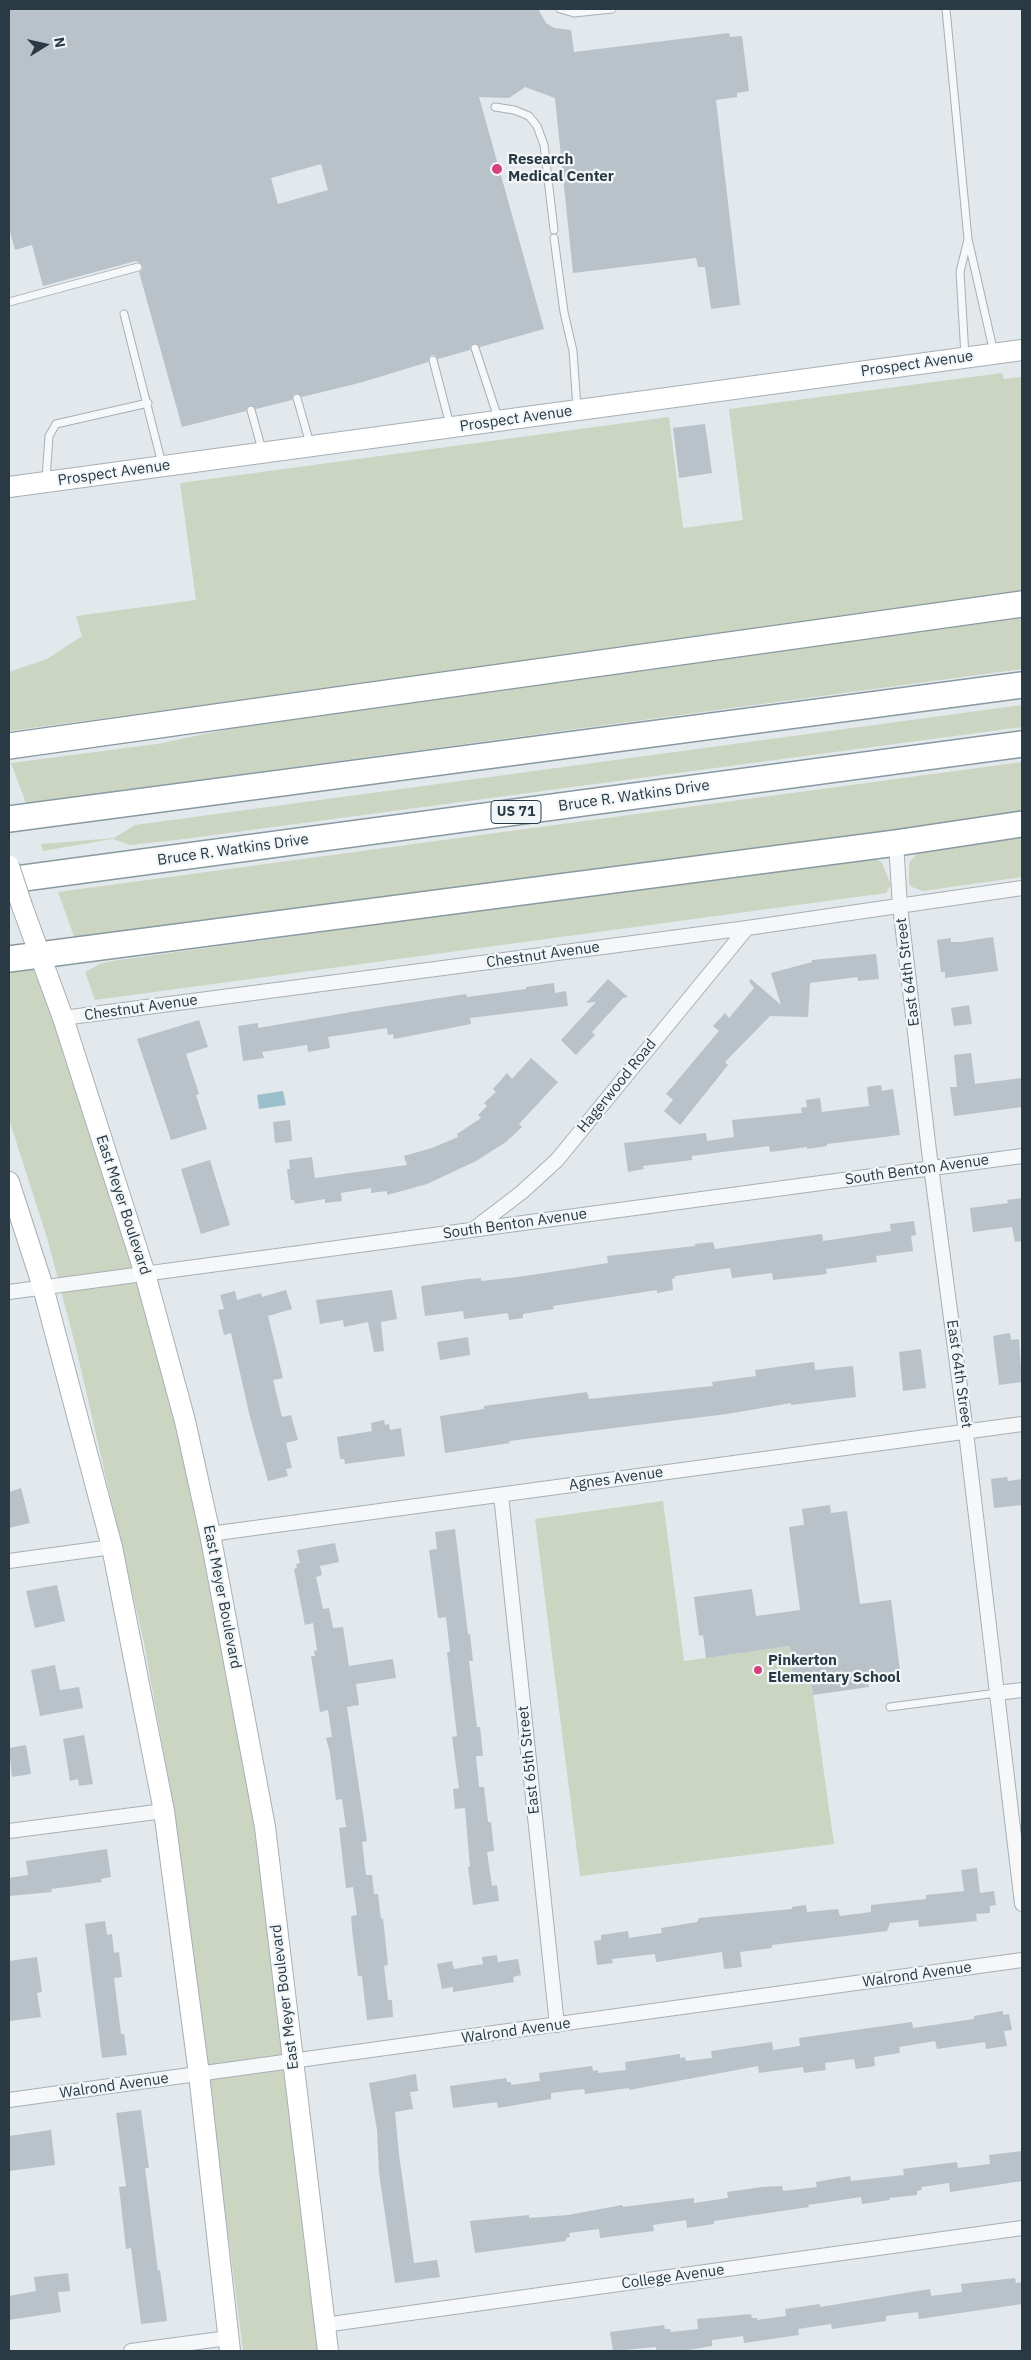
<!DOCTYPE html>
<style>
body{margin:0}
#map{position:relative;width:1031px;height:2360px;overflow:hidden;background:#e2e8eb;font-family:"IBM Plex Sans",sans-serif}
canvas{display:block}
.frame{position:absolute;inset:0;border:10px solid #293a44;pointer-events:none}
.north{position:absolute;left:20px;top:20px;width:50px;height:50px;-webkit-text-stroke:4px #f2f6f8;paint-order:stroke;rotate:80deg;font-size:14px;font-weight:700;line-height:20px;text-align:center;color:#293a44}
.north::after{content:'';display:block;margin:auto;width:18px;height:22px;background:#293a44;clip-path:polygon(50% 0,100% 100%,50% 72%,0 100%)}
</style>
<div id="map">
<canvas width="1031" height="2360"></canvas>
<div class="frame"></div>
<div class="north">N</div>
</div>
<script>
const ctx = document.querySelector('canvas').getContext('2d');
ctx.lineJoin = 'round';
function fill(path, color) {
  ctx.fillStyle = color;
  ctx.fill(path, 'evenodd');
}
function shape(rows) {
  const path = new Path2D();
  for (const r of rows) {
    path.moveTo(r[0], r[1]);
    for (let i = 2; i < r.length; i += 2) path.lineTo(r[i], r[i + 1]);
  }
  return path;
}
function trace(path, color, width, dash) {
  ctx.strokeStyle = color;
  ctx.lineWidth = width;
  ctx.lineCap = dash ? 'butt' : 'round';
  ctx.setLineDash(dash || []);
  ctx.stroke(path);
}
function drawText(font, color, halo, rows, align = 'center') {
  ctx.font = font + ' "IBM Plex Sans",sans-serif';
  ctx.lineWidth = 4.5;
  ctx.setLineDash([]);
  ctx.textBaseline = 'middle';
  ctx.strokeStyle = halo;
  ctx.fillStyle = color;
  for (const [text, x, y, turn = 0] of rows) {
    ctx.save();
    ctx.translate(x, y);
    ctx.rotate((+turn || 0) * Math.PI / 180);
    ctx.textAlign = isNaN(turn) ? turn : align;
    if (halo) ctx.strokeText(text, 0, 0);
    ctx.fillText(text, 0, 0);
    ctx.restore();
  }
}
fill(shape([
 [1002,373,1004,379,1022,377,1022,593,669,643,9,731,9,672,47,659,82,636,76,616,196,600,180,483,669,417,683,528,743,520,729,409],
 [1022,618,1022,669,26,803,11,763,157,744,287,717],
 [1022,705,1022,727,176,840,130,845,113,839,43,851,41,844,114,838,135,825],
 [1022,762,1022,812,304,911,76,942,58,892],
 [1022,836,1022,877,923,891,912,887,909,884,909,863,918,852],
 [864,858,875,858,882,863,891,885,886,893,95,1000,85,972,100,964,112,961],
 [35,967,93,1136,161,1364,205,1553,255,1828,321,2351,243,2351,175,1816,144,1643,77,1352,48,1241,9,1119,9,971],
 [663,1501,684,1661,790,1646,794,1675,810,1673,834,1844,580,1876,535,1519]
]), '#ccd5c2');
fill(shape([
 [283,1091,286,1105,259,1109,257,1095]
]), '#9bc0cc');
fill(shape([
 [9,9,538,9,546,23,554,28,571,30,574,52,729,33,730,37,742,36,749,91,737,93,737,97,716,100,740,305,711,309,705,267,698,267,696,258,573,273,555,98,525,87,509,98,479,97,544,329,480,347,474,343,471,345,470,350,438,359,435,355,431,355,428,362,363,382,302,397,296,393,293,395,292,400,256,409,250,405,246,411,182,427,139,272,143,269,142,264,136,261,43,286,32,245,15,250,9,228],
 [321,164,328,190,278,204,271,178],
 [705,424,712,473,679,478,673,428],
 [993,937,998,971,945,978,945,972,941,972,937,940,951,938,951,942,961,942],
 [876,954,879,979,858,981,857,977,810,983,808,1017,770,1016,725,1062,728,1065,680,1125,664,1111,673,1100,666,1094,719,1031,713,1026,725,1013,729,1018,754,988,749,981,751,979,781,1005,771,973,812,962,812,960],
 [608,979,628,997,623,998,592,1032,595,1035,576,1055,561,1040,596,1002,586,1003],
 [554,983,555,993,566,991,568,1006,470,1018,471,1024,394,1039,393,1034,388,1035,387,1028,328,1037,330,1048,308,1052,307,1045,262,1052,264,1058,243,1061,238,1026,258,1023,258,1028,375,1008,466,994,467,997,526,989,526,987],
 [969,1005,972,1024,954,1026,951,1008],
 [199,1020,208,1047,186,1054,199,1094,196,1095,207,1129,171,1140,137,1039],
 [971,1053,975,1084,1022,1078,1022,1107,954,1116,950,1087,957,1087,954,1055],
 [531,1058,558,1082,519,1124,522,1127,506,1142,476,1161,427,1184,387,1195,387,1191,371,1193,371,1188,341,1193,342,1201,325,1203,325,1199,295,1204,294,1200,291,1200,287,1169,290,1169,289,1160,312,1157,315,1178,407,1165,404,1156,432,1148,458,1137,457,1134,481,1118,478,1115,487,1106,484,1103,496,1092,493,1089,507,1073,512,1079],
 [881,1085,882,1091,893,1089,900,1135,827,1144,827,1146,807,1149,807,1147,770,1152,769,1146,692,1156,692,1160,643,1166,644,1169,628,1172,624,1143,706,1133,707,1141,734,1137,732,1120,802,1113,801,1108,807,1107,806,1100,820,1098,822,1112,869,1106,867,1087],
 [290,1120,292,1141,275,1143,273,1122],
 [210,1160,230,1225,201,1234,181,1169],
 [1022,1198,1022,1241,1015,1242,1012,1227,973,1232,970,1208,1008,1203,1007,1200],
 [914,1221,916,1235,911,1236,913,1251,876,1256,877,1262,826,1269,827,1274,773,1280,772,1273,732,1278,730,1268,675,1276,675,1278,672,1279,673,1290,657,1293,657,1290,553,1306,554,1309,523,1314,523,1318,509,1320,508,1313,464,1319,463,1311,425,1316,421,1286,469,1279,481,1278,481,1281,518,1277,564,1270,608,1263,607,1256,695,1246,695,1244,713,1242,715,1249,822,1234,823,1241,891,1231,890,1224],
 [286,1290,292,1309,268,1316,283,1378,273,1380,282,1417,291,1415,298,1440,286,1443,292,1468,286,1469,288,1476,268,1481,250,1417,231,1333,224,1335,218,1310,224,1309,220,1295,235,1291,237,1300,261,1293,262,1297],
 [392,1290,397,1319,381,1322,384,1351,374,1352,368,1322,344,1327,343,1320,320,1324,316,1300],
 [1010,1333,1011,1340,1019,1339,1022,1382,999,1385,993,1336],
 [468,1337,470,1355,440,1360,437,1342],
 [921,1349,926,1388,903,1391,899,1352],
 [814,1362,815,1370,853,1366,856,1397,791,1405,791,1403,727,1414,509,1441,510,1443,445,1453,440,1416,484,1409,484,1406,587,1392,589,1399,713,1386,712,1382,756,1376,755,1370],
 [384,1420,385,1425,389,1424,390,1430,401,1428,405,1456,345,1464,344,1459,340,1459,337,1437,372,1431,371,1423],
 [1007,1477,1008,1481,1022,1479,1022,1505,994,1508,991,1479],
 [21,1488,30,1523,9,1528,9,1492],
 [830,1505,831,1513,847,1511,860,1604,891,1600,900,1671,867,1675,869,1687,813,1695,810,1673,793,1675,790,1646,706,1658,703,1635,699,1636,694,1597,752,1589,756,1616,800,1610,789,1527,804,1525,802,1509],
 [455,1529,468,1634,470,1634,473,1661,469,1661,477,1727,480,1727,483,1756,476,1756,479,1787,484,1787,488,1822,491,1822,494,1851,487,1852,492,1886,497,1885,499,1901,473,1905,468,1867,470,1867,465,1808,455,1809,453,1789,459,1788,452,1737,457,1736,447,1652,450,1652,446,1617,438,1618,429,1550,437,1549,435,1532],
 [335,1543,339,1562,320,1566,322,1575,316,1577,323,1609,329,1608,333,1628,343,1627,349,1666,393,1659,396,1678,356,1684,359,1705,347,1707,367,1841,362,1842,366,1875,372,1875,374,1894,378,1894,381,1919,383,1918,388,1965,384,1966,388,2000,392,2000,393,2017,367,2020,362,1976,358,1976,352,1930,351,1916,357,1915,353,1887,346,1888,339,1828,346,1827,342,1799,336,1800,330,1753,326,1738,332,1737,328,1710,320,1712,311,1656,315,1656,314,1651,317,1650,313,1623,305,1625,294,1569,297,1568,296,1564,300,1563,297,1550],
 [57,1585,65,1621,35,1628,26,1591],
 [55,1665,60,1690,79,1687,83,1708,40,1716,31,1670],
 [84,1735,93,1784,79,1786,78,1779,70,1781,63,1739],
 [26,1745,31,1774,12,1777,9,1748],
 [107,1849,111,1877,101,1879,102,1882,51,1889,52,1892,9,1896,9,1878,28,1875,26,1861],
 [977,1868,980,1893,994,1891,996,1905,990,1906,990,1913,976,1914,977,1921,919,1927,918,1920,890,1923,887,1931,772,1945,772,1948,740,1952,742,1967,724,1969,722,1952,656,1962,655,1954,612,1959,613,1963,597,1965,594,1941,601,1940,601,1935,628,1931,629,1938,662,1933,661,1928,697,1922,699,1918,792,1909,792,1907,806,1905,807,1912,838,1909,840,1916,871,1912,871,1905,926,1899,926,1895,964,1891,961,1870],
 [105,1921,107,1935,112,1934,114,1953,119,1952,122,1977,114,1978,121,2034,124,2034,127,2055,102,2058,85,1924],
 [497,1955,498,1962,518,1959,521,1975,513,1977,514,1982,453,1992,453,1987,442,1989,437,1964,452,1961,454,1969,483,1964,482,1957],
 [37,1957,42,1992,37,1993,41,2017,9,2021,9,1961],
 [1003,2011,1003,2015,1009,2014,1012,2030,1004,2031,1007,2046,986,2049,985,2042,937,2049,935,2041,899,2047,900,2053,874,2057,875,2066,856,2069,854,2059,825,2063,826,2070,804,2073,803,2067,759,2073,758,2066,629,2090,629,2088,585,2094,584,2089,551,2093,551,2099,498,2108,497,2102,453,2108,450,2086,506,2078,507,2082,511,2082,511,2085,540,2081,539,2073,592,2066,593,2071,598,2070,598,2073,626,2070,625,2062,680,2054,680,2058,685,2057,686,2061,712,2058,711,2051,772,2042,773,2050,800,2046,799,2038,912,2022,913,2028,974,2019,974,2016],
 [416,2074,418,2091,410,2092,413,2109,395,2112,399,2154,414,2263,437,2260,440,2277,395,2283,379,2173,377,2130,369,2083],
 [141,2110,149,2168,145,2168,158,2271,160,2270,167,2321,141,2324,131,2248,126,2249,119,2187,126,2186,116,2113],
 [51,2130,55,2165,9,2171,9,2136],
 [1022,2151,1022,2181,950,2192,949,2183,921,2187,922,2190,917,2191,917,2195,889,2198,890,2200,862,2204,861,2197,808,2205,809,2207,714,2221,714,2224,687,2228,686,2220,653,2225,654,2231,600,2238,599,2229,569,2233,570,2237,566,2238,566,2241,475,2253,470,2221,529,2215,529,2218,568,2215,622,2205,623,2207,694,2198,694,2203,728,2198,727,2192,762,2187,782,2186,783,2191,817,2187,816,2182,850,2176,851,2181,904,2175,903,2169,957,2162,958,2168,990,2164,989,2155],
 [68,2273,70,2291,58,2292,61,2312,9,2320,9,2296,36,2291,34,2277],
 [1015,2278,1016,2283,1022,2282,1022,2304,919,2319,918,2312,886,2316,886,2321,832,2329,831,2324,798,2329,799,2335,744,2343,743,2336,712,2340,712,2346,682,2351,656,2351,656,2347,613,2351,610,2332,664,2325,665,2329,670,2329,671,2332,698,2329,697,2319,751,2314,752,2318,757,2318,757,2320,786,2316,785,2309,820,2304,820,2307,930,2289,931,2296,962,2292,961,2284]
]), '#b9c2c9');
const lane = shape([
 [560,9,574,13,612,9],
 [946,9,968,239],
 [495,107,514,110,529,116,537,126,544,145,554,230],
 [554,238,564,312,573,351,577,408],
 [9,302,138,267],
 [124,314,162,464],
 [475,348,498,418],
 [965,356,960,272,968,239,994,353],
 [433,360,450,425],
 [297,398,310,444],
 [251,410,262,450],
 [46,479,49,436,56,424,148,403],
 [890,1707,997,1693]
]);
const street = shape([
 [896,843,900,906,929,1151,966,1432,1022,1904],
 [63,1018,747,928,1022,888],
 [475,1228,522,1192,557,1160,747,928],
 [9,1292,1022,1156],
 [501,1495,557,2025],
 [210,1534,1022,1424],
 [9,1561,112,1547],
 [997,1693,1022,1690],
 [9,1831,164,1811],
 [9,2100,1022,1960],
 [324,2325,1022,2228],
 [131,2351,228,2338]
]);
const secondary = shape([
 [9,487,1022,350],
 [22,906,63,1018,145,1274,185,1421,210,1534,265,1827,328,2351],
 [9,1182,43,1287,112,1547,164,1811,199,2074,230,2351]
]);
const highway = shape([
 [9,746,1022,604],
 [9,819,1022,685],
 [9,880,1022,744],
 [9,959,896,843,1022,824]
]);
trace(lane, '#a7b0b6', 9);
trace(street, '#a7b0b6', 16);
trace(secondary, '#a7b0b6', 22);
trace(highway, '#8899a2', 28);
trace(lane, '#f5f7f9', 7);
trace(street, '#f5f7f9', 14);
trace(secondary, '#fff', 20);
trace(highway, '#fff', 25);
const secondaryBridge = shape([
 [9,866,22,906]
]);
trace(secondaryBridge, '#a7b0b6', 22, []);
trace(secondaryBridge, '#fff', 20);
for (const [x, y, r, color] of [
 [497,169,6,"#d5417d"],
 [758,1670,5,"#d5417d"]
]) {
  const dot = new Path2D();
  dot.arc(x, y, r, 0, 2 * Math.PI);
  ctx.fillStyle = color;
  ctx.fill(dot);
  trace(dot, '#f2f6f8', 2);
}
for (const [x, y, w] of [
 [516,812,50]
]) {
  const box = new Path2D();
  box.roundRect(x - w / 2, y - 11.5, w, 23, 4);
  ctx.fillStyle = '#f2f6f8';
  ctx.fill(box);
  trace(box, '#293a44', 1);
}
drawText('bold 14px', '#293a44', null, [
 ["US 71",516,812]
]);
drawText('bold 15px', '#293a44', '#f2f6f8', [
 ["Research",508,160],
 ["Medical Center",508,177],
 ["Pinkerton",768,1661],
 ["Elementary School",768,1678]
], 'left');
drawText('15px', '#293a44', '#f2f6f8', [
 ["Prospect Avenue",917,364,-8],
 ["Prospect Avenue",516,419,-8],
 ["Prospect Avenue",114,473,-8],
 ["Bruce R. Watkins Drive",634,796,-8],
 ["Bruce R. Watkins Drive",233,850,-8],
 ["Chestnut Avenue",543,955,-8],
 ["East 64th Street",908,972,-97],
 ["Chestnut Avenue",141,1008,-8],
 ["Hagerwood Road",617,1086,-51],
 ["South Benton Avenue",917,1170,-8],
 ["East Meyer Boulevard",123,1205,72],
 ["South Benton Avenue",515,1224,-8],
 ["East 64th Street",959,1374,82],
 ["Agnes Avenue",616,1479,-8],
 ["East Meyer Boulevard",222,1597,79],
 ["East 65th Street",529,1760,-96],
 ["Walrond Avenue",917,1975,-8],
 ["East Meyer Boulevard",285,1997,-97],
 ["Walrond Avenue",516,2031,-8],
 ["Walrond Avenue",114,2086,-8],
 ["College Avenue",673,2277,-8]
]);
</script>
